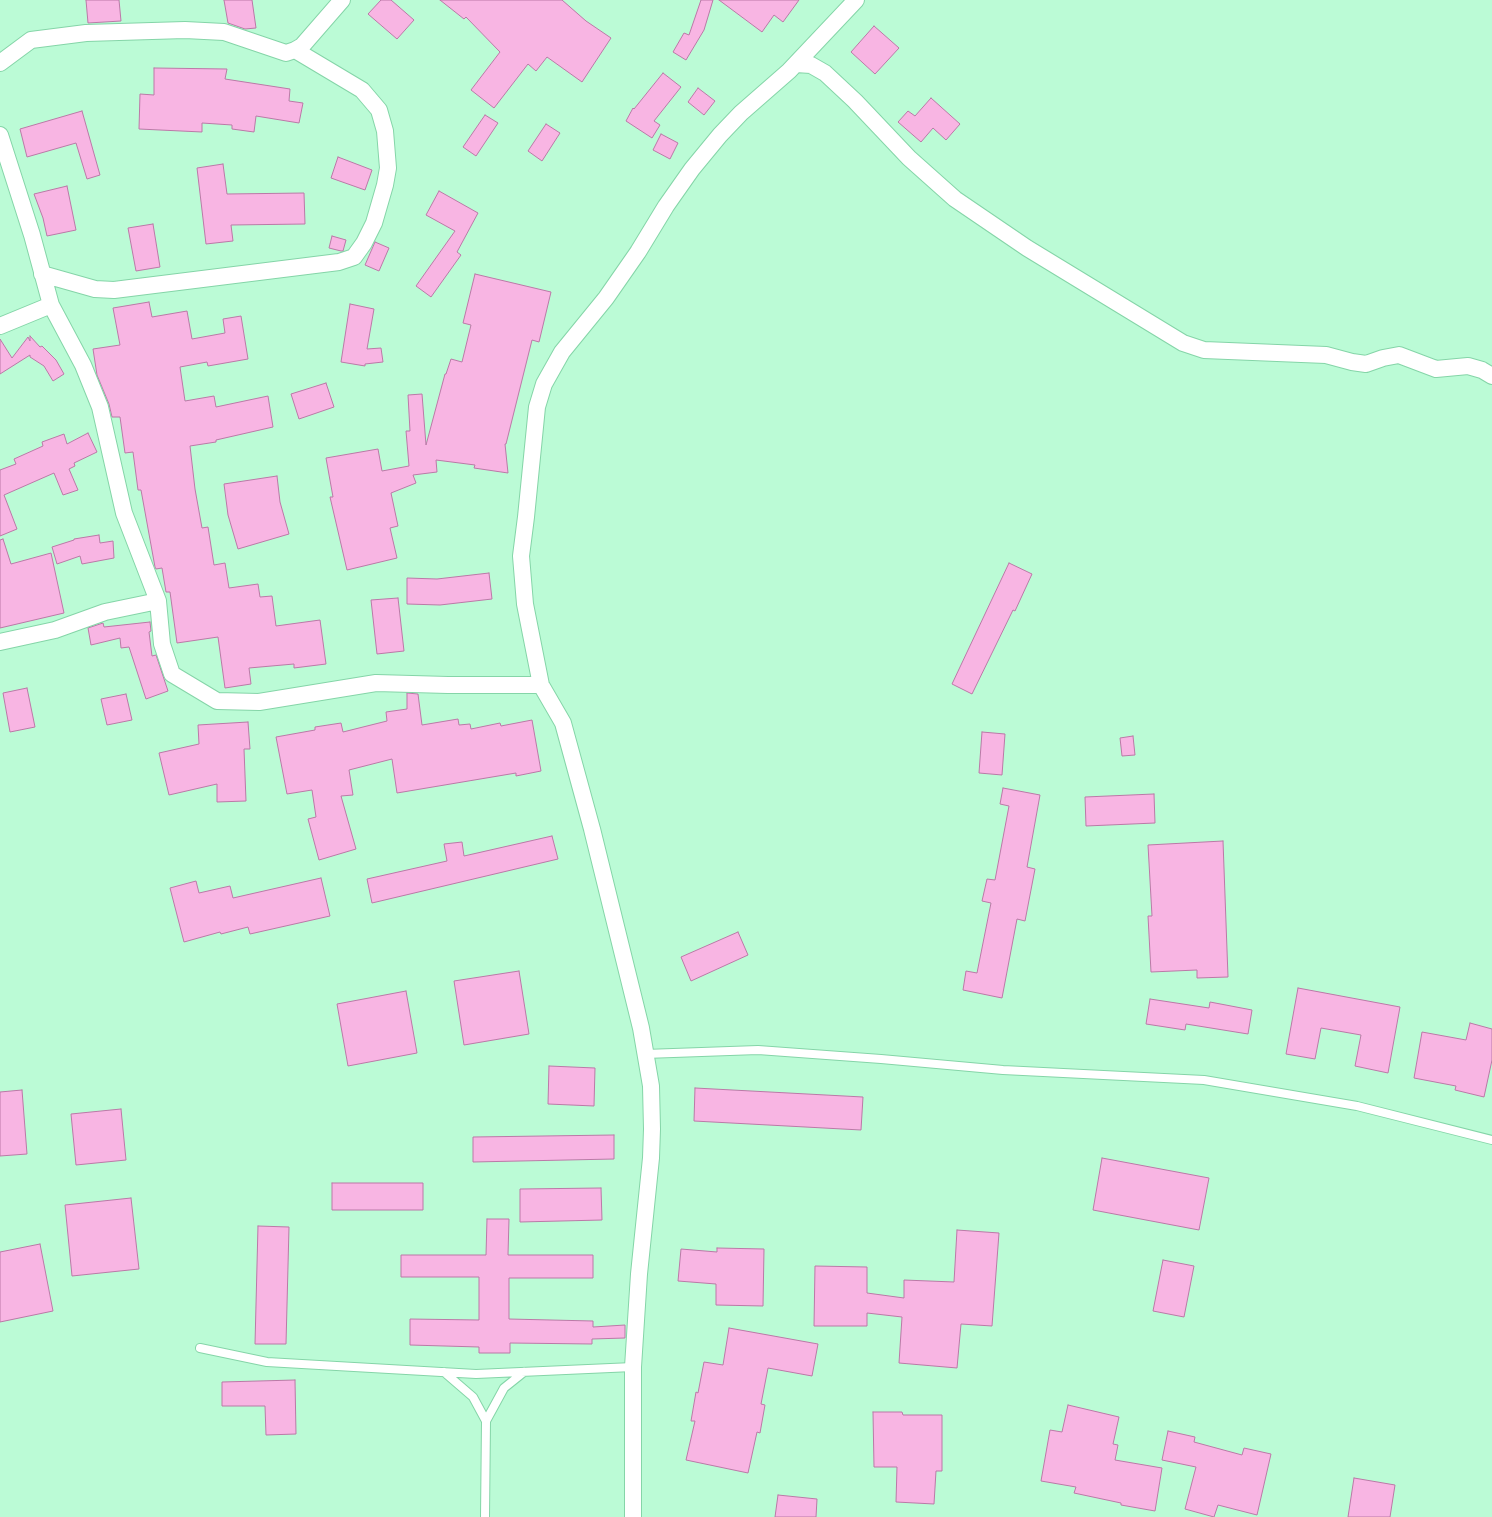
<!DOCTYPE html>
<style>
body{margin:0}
canvas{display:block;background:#bbfbd6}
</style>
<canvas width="1492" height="1517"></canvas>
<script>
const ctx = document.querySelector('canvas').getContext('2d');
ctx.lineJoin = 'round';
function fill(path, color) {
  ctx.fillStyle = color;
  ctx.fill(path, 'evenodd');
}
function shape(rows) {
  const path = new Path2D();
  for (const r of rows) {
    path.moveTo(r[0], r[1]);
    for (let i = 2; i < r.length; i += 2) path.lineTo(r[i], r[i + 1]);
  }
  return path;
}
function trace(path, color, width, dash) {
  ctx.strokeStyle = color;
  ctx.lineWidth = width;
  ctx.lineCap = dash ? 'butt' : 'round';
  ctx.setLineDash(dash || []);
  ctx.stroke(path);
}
const building = shape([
 [86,0,119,0,121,21,88,23,86,0],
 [224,0,252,0,256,28,245,29,228,23,224,0],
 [381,0,391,0,414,20,397,39,368,14,381,0],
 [440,0,562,0,586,21,611,38,582,82,547,57,536,71,528,64,494,108,471,90,500,52,466,17,464,19,440,0],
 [701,0,713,0,704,30,686,60,673,52,684,33,689,35,701,0],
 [719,0,799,0,783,22,774,15,762,32,719,0],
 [874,26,899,48,875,74,851,52,874,26],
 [154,68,227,69,225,79,290,89,289,101,303,103,299,123,256,116,254,132,232,129,232,125,202,123,202,132,139,129,140,94,154,95,154,68],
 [663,73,681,87,654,121,660,125,652,138,626,121,633,108,634,109,663,73],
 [698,88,715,101,704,115,688,102,698,88],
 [931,98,960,124,946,140,933,128,921,142,898,122,908,111,915,116,931,98],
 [82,111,100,175,87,179,76,143,27,157,20,129,82,111],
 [485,115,498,123,476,156,463,147,485,115],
 [546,124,560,133,542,161,528,151,546,124],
 [661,134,678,143,670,159,653,150,661,134],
 [338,157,372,170,365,190,331,178,338,157],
 [223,164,227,194,304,193,305,224,231,225,233,241,206,244,197,168,223,164],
 [67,186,76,230,47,236,43,218,34,194,67,186],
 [439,191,478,213,457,252,461,255,431,297,416,286,455,231,426,215,439,191],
 [153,224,160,267,136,271,128,228,153,224],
 [332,236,346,240,343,251,341,251,329,248,332,236],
 [375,242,389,248,379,271,365,265,375,242],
 [475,274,551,292,539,342,532,340,506,444,505,444,508,473,474,468,475,465,436,460,437,472,413,475,416,483,391,493,398,526,390,528,397,558,347,570,330,497,333,497,326,458,378,449,382,471,409,466,406,431,410,431,408,395,422,394,426,445,445,374,446,374,451,359,462,362,471,325,463,323,475,274],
 [149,302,152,317,187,311,192,339,225,333,223,319,241,316,248,359,208,366,207,362,180,367,185,401,214,396,216,407,268,396,273,427,216,440,216,442,190,446,195,489,202,528,208,527,214,565,225,563,229,588,258,584,260,597,272,596,276,626,320,620,326,664,294,668,294,664,249,668,251,684,225,688,218,637,177,643,170,592,166,592,162,568,156,569,155,567,141,490,138,490,133,452,125,453,120,417,112,417,109,404,97,375,93,349,120,345,113,308,149,302],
 [350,304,374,309,367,349,381,348,383,362,365,364,365,366,341,362,350,304],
 [30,336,40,347,42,346,56,360,64,374,53,381,44,366,30,357,30,355,0,374,0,339,12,358,28,337,30,341,30,336],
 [326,383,334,407,299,419,291,394,326,383],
 [88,433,97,452,74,463,75,466,69,469,78,490,63,495,54,473,4,495,17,529,0,536,0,470,16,464,14,459,43,446,42,442,64,434,67,444,88,433],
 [277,476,280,502,289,534,238,549,228,515,224,484,277,476],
 [99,535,100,543,113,541,114,558,82,564,80,556,57,564,52,547,74,540,74,539,99,535],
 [3,539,11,564,51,553,64,613,0,628,0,540,3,539],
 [1009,563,1032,574,1015,611,1013,610,972,694,952,684,1009,563],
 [489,573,492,599,440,605,407,604,407,578,437,579,489,573],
 [398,598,404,651,377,654,371,600,398,598],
 [150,622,151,631,149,632,152,656,156,655,168,691,146,699,129,647,121,648,120,638,91,645,88,628,103,623,104,627,150,622],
 [27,688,35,727,10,732,3,693,27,688],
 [407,693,418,694,422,725,458,719,459,725,470,724,471,729,500,723,501,726,532,720,541,771,516,776,516,773,397,793,392,759,349,770,353,795,341,796,356,849,319,860,308,819,316,817,312,790,287,794,276,737,315,730,315,727,341,723,343,732,387,721,386,712,407,709,407,693],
 [126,694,132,720,107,725,101,699,126,694],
 [248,722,250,749,244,749,246,801,217,802,217,784,169,795,159,753,199,744,198,725,248,722],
 [982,732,1005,734,1002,775,979,773,982,732],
 [1133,736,1135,755,1122,756,1120,738,1133,736],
 [1003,788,1040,795,1027,867,1035,869,1025,921,1017,919,1002,998,963,990,966,971,977,973,991,903,982,901,987,879,995,880,1009,806,1000,804,1003,788],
 [1154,794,1155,823,1086,826,1085,797,1154,794],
 [552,836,558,859,372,903,367,879,447,861,444,844,462,842,464,856,552,836],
 [1223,841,1228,977,1197,978,1197,970,1151,972,1148,916,1152,916,1148,845,1223,841],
 [321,878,330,916,250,934,248,927,221,934,220,932,184,942,170,888,196,881,199,893,230,886,233,898,321,878],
 [738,932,748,955,691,981,681,957,738,932],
 [519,971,529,1034,464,1045,454,981,519,971],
 [1298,988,1400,1007,1388,1073,1355,1066,1361,1035,1321,1028,1315,1059,1286,1054,1298,988],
 [406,991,417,1053,348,1066,337,1004,406,991],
 [1150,999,1209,1008,1210,1002,1252,1010,1248,1034,1186,1024,1185,1030,1146,1024,1150,999],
 [1470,1023,1492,1029,1492,1060,1484,1097,1455,1090,1456,1086,1414,1078,1422,1032,1466,1040,1470,1023],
 [549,1066,595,1068,594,1106,548,1104,549,1066],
 [695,1088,863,1097,861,1130,694,1121,695,1088],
 [22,1090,27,1154,0,1156,0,1092,22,1090],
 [121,1109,126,1160,76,1165,71,1114,121,1109],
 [614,1135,614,1159,473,1162,473,1137,614,1135],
 [1102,1158,1209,1178,1199,1230,1093,1210,1102,1158],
 [332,1183,423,1183,423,1210,332,1210,332,1183],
 [601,1188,602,1220,520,1222,520,1189,601,1188],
 [131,1198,139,1269,72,1276,65,1205,131,1198],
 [487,1219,509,1219,508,1255,593,1255,593,1278,509,1278,509,1319,593,1321,593,1327,625,1325,625,1338,592,1339,592,1344,510,1343,510,1353,479,1353,479,1347,410,1345,410,1319,479,1320,479,1277,401,1277,401,1255,486,1255,487,1219],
 [258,1226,289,1227,286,1344,255,1344,258,1226],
 [957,1230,999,1233,992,1326,961,1324,957,1368,899,1363,902,1317,867,1313,867,1326,814,1326,815,1266,867,1267,867,1293,904,1298,904,1280,954,1282,957,1230],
 [40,1244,53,1311,0,1322,0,1252,40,1244],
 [717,1248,764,1249,763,1306,716,1305,716,1284,678,1281,681,1249,717,1252,717,1248],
 [1163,1260,1194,1266,1184,1317,1153,1311,1163,1260],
 [729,1328,818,1344,812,1376,768,1368,761,1404,765,1405,760,1433,757,1432,748,1473,686,1460,695,1421,691,1421,696,1392,698,1393,704,1362,723,1365,729,1328],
 [295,1380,296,1434,266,1435,265,1406,222,1406,222,1382,295,1380],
 [1068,1405,1119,1417,1113,1444,1118,1445,1115,1460,1162,1468,1155,1511,1121,1505,1121,1503,1074,1493,1076,1487,1041,1481,1050,1430,1062,1432,1068,1405],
 [873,1412,902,1412,903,1415,942,1415,942,1471,936,1471,934,1504,896,1502,897,1467,874,1467,873,1412],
 [1168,1431,1195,1437,1194,1442,1242,1455,1244,1448,1271,1454,1257,1515,1218,1505,1214,1517,1185,1509,1196,1467,1162,1460,1168,1431],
 [1354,1478,1395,1485,1390,1517,1348,1517,1354,1478],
 [778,1495,817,1499,816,1517,775,1517,778,1495]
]);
fill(building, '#f8b5e3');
trace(building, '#bb79a7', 1);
const lane = shape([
 [645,1054,758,1050,881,1059,1003,1070,1204,1080,1357,1106,1492,1140],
 [200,1348,267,1362,476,1374,633,1367],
 [444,1372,473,1397,486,1421,485,1517],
 [486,1421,504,1388,524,1372]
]);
const street = shape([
 [0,63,31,40,86,33,185,30,224,32,286,53,295,50,302,46,342,0],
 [796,64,811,65,825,73,855,101,909,158,955,199,1027,248,1183,343,1204,350,1326,355,1352,362,1366,364,1383,358,1399,355,1436,369,1468,366,1482,370,1492,376],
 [0,135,32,235,51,305,83,365,100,407,124,513,158,601,162,644,172,674,217,701,259,702,376,683,448,685,541,685],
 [42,274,95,289,114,290,339,262,354,257,364,243,374,223,385,185,388,168,385,131,379,110,362,90,295,50],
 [0,326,51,305],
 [0,642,55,630,105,612,158,601],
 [633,1517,633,1367,639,1274,651,1158,652,1129,651,1086,641,1028,592,829,563,723,541,685,525,604,521,556,526,517,537,407,544,384,562,352,606,298,638,252,666,206,692,169,720,135,741,113,789,71,856,0]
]);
trace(lane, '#85d5a8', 10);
trace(street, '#85d5a8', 18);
trace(lane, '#fff', 8);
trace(street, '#fff', 16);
</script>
